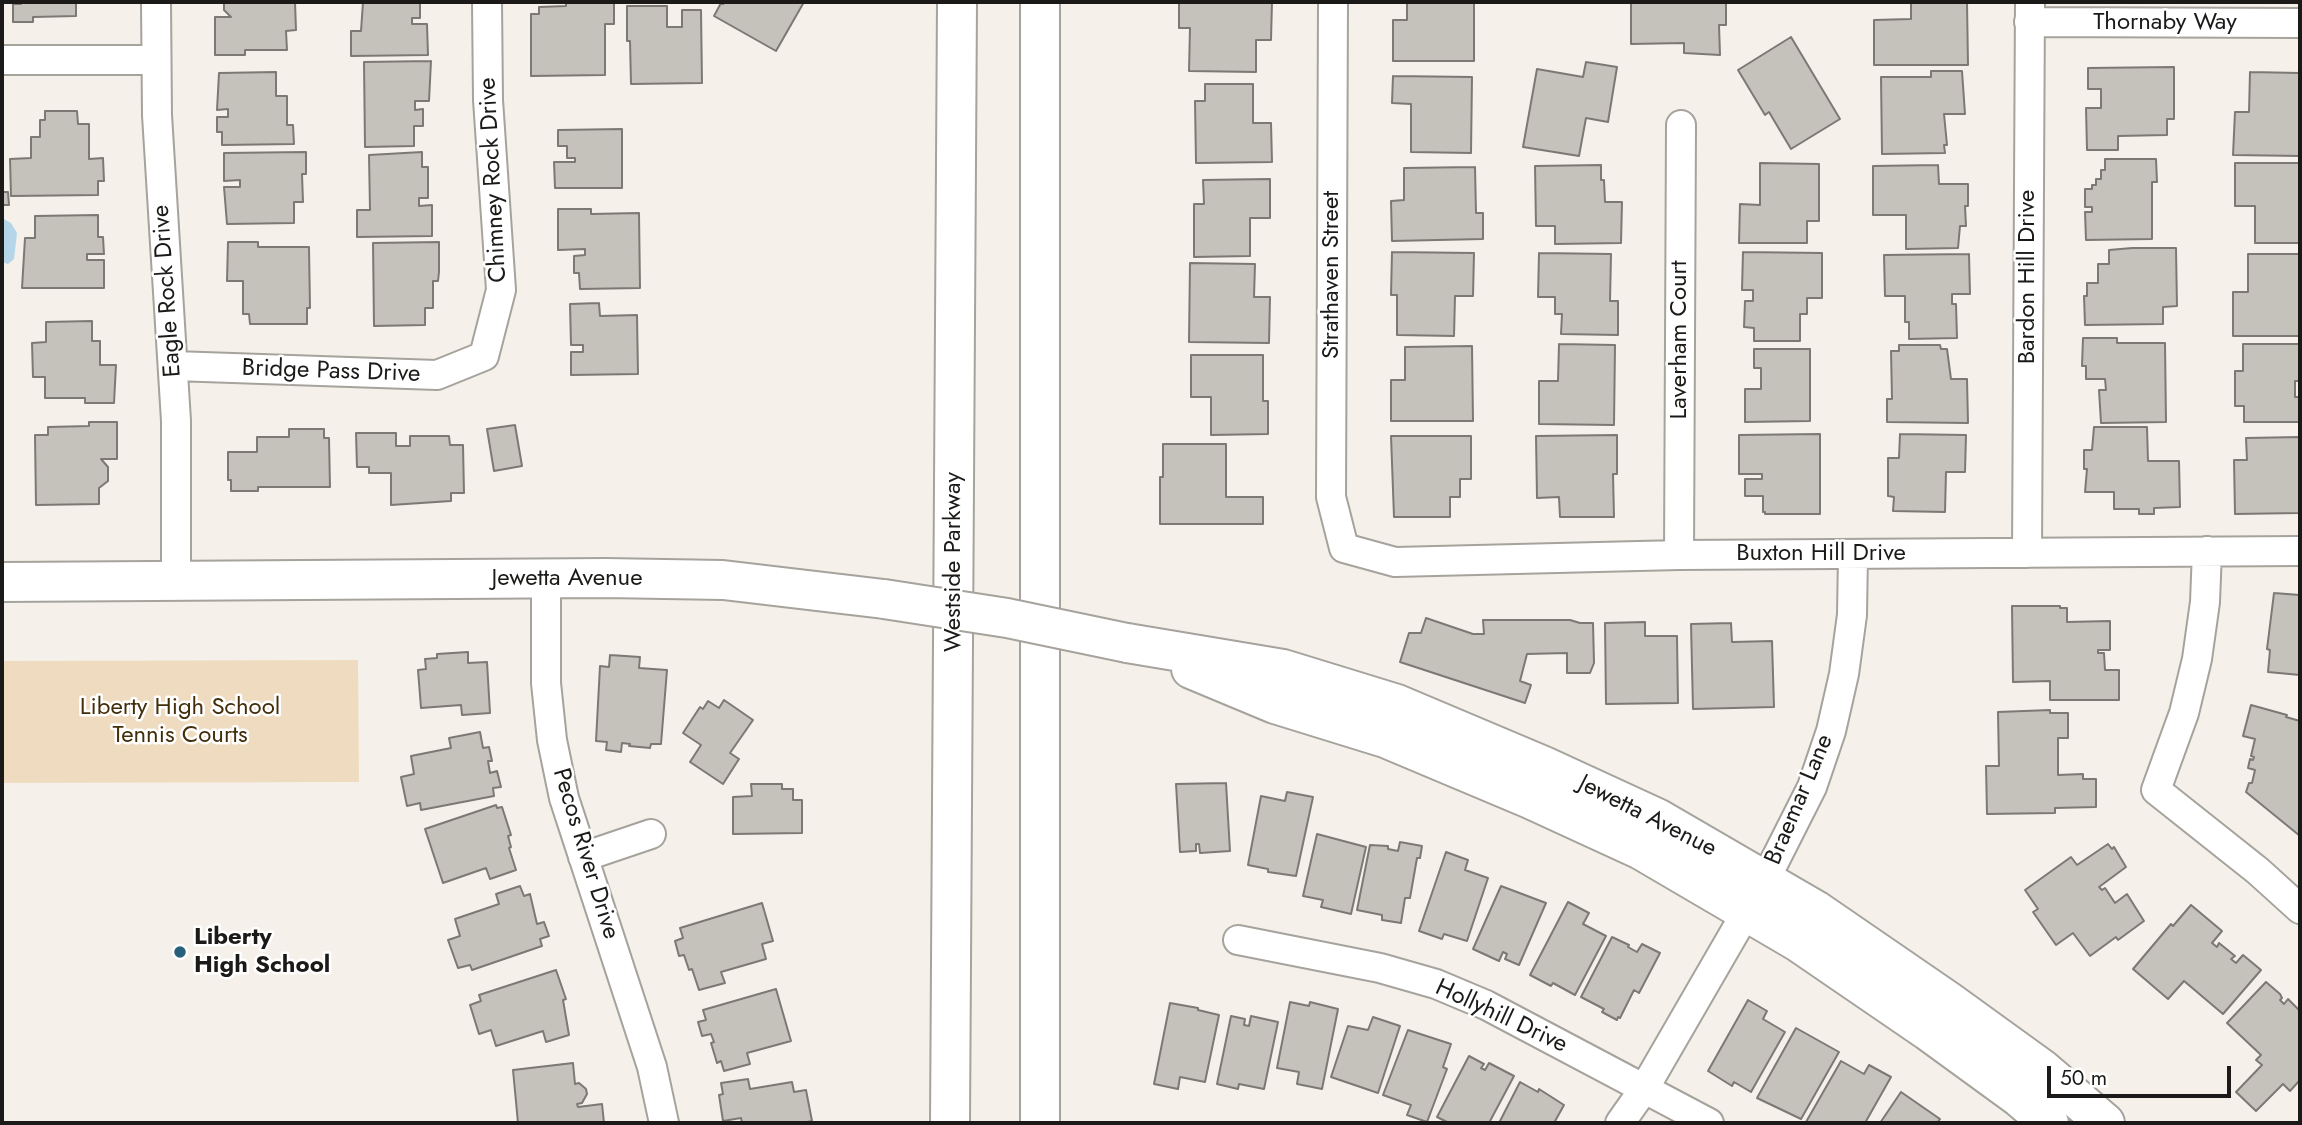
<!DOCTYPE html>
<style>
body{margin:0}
#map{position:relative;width:2302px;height:1125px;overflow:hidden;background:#f5f1ea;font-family:Jost,sans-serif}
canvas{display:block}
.frame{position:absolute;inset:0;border:4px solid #1b1a18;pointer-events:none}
.scale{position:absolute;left:2047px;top:1066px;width:184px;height:32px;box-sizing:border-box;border:4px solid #1b1a18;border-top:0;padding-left:9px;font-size:21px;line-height:24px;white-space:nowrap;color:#1b1a18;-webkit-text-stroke:5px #fff;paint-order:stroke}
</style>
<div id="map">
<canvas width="2302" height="1125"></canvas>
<div class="frame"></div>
<div class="scale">50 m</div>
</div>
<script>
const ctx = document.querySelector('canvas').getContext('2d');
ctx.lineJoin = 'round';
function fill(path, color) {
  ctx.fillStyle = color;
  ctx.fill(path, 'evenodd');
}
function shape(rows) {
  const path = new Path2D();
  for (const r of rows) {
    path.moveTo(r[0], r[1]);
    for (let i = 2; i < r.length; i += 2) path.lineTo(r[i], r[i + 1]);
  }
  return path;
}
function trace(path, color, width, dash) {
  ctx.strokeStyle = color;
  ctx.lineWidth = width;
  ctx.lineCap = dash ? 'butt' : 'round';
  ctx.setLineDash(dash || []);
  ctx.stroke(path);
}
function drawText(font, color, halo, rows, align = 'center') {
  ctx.font = font + ' Jost,sans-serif';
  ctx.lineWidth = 5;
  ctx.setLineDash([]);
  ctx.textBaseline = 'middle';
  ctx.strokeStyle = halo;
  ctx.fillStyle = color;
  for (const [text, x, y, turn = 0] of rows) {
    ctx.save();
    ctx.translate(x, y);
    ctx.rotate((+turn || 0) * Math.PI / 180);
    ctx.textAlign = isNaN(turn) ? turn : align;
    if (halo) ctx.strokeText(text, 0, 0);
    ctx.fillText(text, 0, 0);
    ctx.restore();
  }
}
fill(shape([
 [358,660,359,782,2,783,2,661]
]), '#efdcc0');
fill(shape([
 [2,218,11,223,17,233,14,259,8,264,2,262]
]), '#b4d6e8');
const building = shape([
 [21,2,76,2,76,16,33,17,33,22,13,22,13,4,21,4,21,2],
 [224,2,295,2,296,30,286,31,287,50,245,50,245,55,215,55,215,17,231,17,224,10,224,2],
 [363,2,420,2,420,18,412,18,412,24,427,24,428,55,351,56,351,31,361,31,363,2],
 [566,2,614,2,614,24,605,24,605,75,531,76,531,14,539,14,539,7,566,6,566,2],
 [725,2,737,3,804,2,776,51,714,16,721,3,723,4,725,2],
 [1179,2,1272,2,1271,40,1256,40,1256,72,1189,71,1190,28,1179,28,1179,2],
 [1407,2,1474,2,1474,61,1393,61,1393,20,1407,20,1407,2],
 [1631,2,1726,2,1726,25,1719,25,1720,55,1684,53,1684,43,1631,44,1631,2],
 [1911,2,1967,2,1968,65,1874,65,1874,20,1911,19,1911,2],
 [627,6,667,6,667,27,682,27,682,10,701,10,702,83,631,84,630,41,627,41,627,6],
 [1791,37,1840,119,1791,149,1769,112,1765,115,1738,70,1791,37],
 [431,61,429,101,415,101,415,110,423,109,423,126,414,126,414,146,365,147,364,62,431,61],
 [1586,62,1617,67,1608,122,1586,118,1579,156,1523,147,1537,69,1583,77,1586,62],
 [2174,67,2174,119,2167,119,2167,135,2118,136,2118,150,2087,150,2086,108,2101,108,2101,89,2088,89,2088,68,2174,67],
 [1931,71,1962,71,1965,114,1944,114,1947,145,1944,145,1945,153,1882,154,1881,77,1931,77,1931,71],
 [276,72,276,96,287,96,287,125,293,125,294,144,222,145,222,132,217,132,217,117,228,117,228,109,217,110,219,73,276,72],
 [2250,72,2300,73,2300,156,2233,155,2235,112,2249,112,2250,72],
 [1393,76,1472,77,1471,153,1411,152,1411,104,1392,103,1393,76],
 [1205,84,1253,84,1253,123,1271,123,1272,162,1196,163,1195,101,1205,101,1205,84],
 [45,111,77,111,78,124,89,124,89,159,103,158,104,181,98,181,98,195,11,196,10,159,31,158,31,137,40,137,40,120,45,120,45,111],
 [622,129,622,188,555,188,554,162,575,162,575,158,567,158,567,146,558,146,558,130,622,129],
 [306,152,306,174,302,174,303,202,294,202,294,223,227,224,224,187,240,187,240,180,224,181,224,153,306,152],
 [422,152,422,167,428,167,428,198,419,198,419,206,432,205,432,236,357,237,357,210,370,210,369,155,422,152],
 [2105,159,2156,159,2157,182,2152,182,2152,239,2086,240,2085,212,2092,212,2092,207,2085,207,2085,189,2092,189,2092,185,2096,185,2096,179,2101,179,2101,170,2105,170,2105,159],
 [1760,163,1819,164,1819,221,1807,221,1807,243,1739,243,1740,204,1760,205,1760,163],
 [2235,163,2300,163,2300,243,2255,243,2255,206,2235,206,2235,163],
 [1601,165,1601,180,1604,180,1605,202,1622,202,1621,243,1555,244,1555,226,1536,226,1535,166,1601,165],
 [1938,165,1939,184,1968,184,1968,206,1965,206,1966,226,1960,226,1958,248,1906,249,1906,215,1873,215,1873,166,1938,165],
 [1475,167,1476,213,1483,213,1483,239,1392,241,1391,201,1404,200,1404,168,1475,167],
 [1270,179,1270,218,1250,218,1250,256,1194,257,1194,204,1204,204,1203,180,1270,179],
 [2,192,8,192,9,205,2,205,2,192],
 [558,209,591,209,591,214,639,213,640,288,580,289,579,273,574,273,574,256,585,255,585,249,558,250,558,209],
 [98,215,98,237,103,237,104,254,87,254,87,260,104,260,104,288,22,288,25,238,35,238,35,216,98,215],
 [228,242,258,242,258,247,309,247,310,308,307,308,307,324,250,324,249,314,243,314,243,281,227,281,228,242],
 [439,242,439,272,438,281,433,281,433,308,425,308,425,325,374,326,373,243,439,242],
 [2132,248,2176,248,2177,306,2163,307,2163,324,2085,325,2084,296,2087,296,2087,283,2098,283,2098,264,2109,264,2109,250,2132,248],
 [1392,252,1474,253,1473,296,1455,296,1454,336,1397,335,1397,295,1391,295,1392,252],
 [1743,252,1822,253,1822,298,1807,298,1807,314,1800,314,1800,341,1754,341,1754,328,1744,327,1745,301,1753,301,1753,290,1742,290,1743,252],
 [1539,253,1611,254,1610,301,1618,301,1618,335,1561,334,1562,314,1555,314,1555,297,1538,297,1539,253],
 [1969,254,1970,294,1952,294,1952,304,1956,304,1957,338,1909,339,1909,322,1905,322,1905,296,1885,296,1884,255,1969,254],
 [2248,254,2300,254,2300,336,2233,336,2233,292,2248,292,2248,254],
 [1190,263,1255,264,1254,297,1270,297,1269,343,1189,342,1190,263],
 [599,303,600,316,637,315,638,374,571,375,571,352,583,352,583,345,571,345,570,304,599,303],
 [92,321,92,341,100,341,100,365,116,365,114,403,85,403,85,398,45,398,45,377,33,377,32,343,46,342,46,322,92,321],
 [2083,338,2117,338,2117,343,2165,343,2166,422,2101,423,2099,390,2106,390,2105,379,2086,379,2086,366,2082,366,2083,338],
 [1559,344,1615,345,1614,425,1539,424,1539,381,1558,381,1559,344],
 [2243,344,2300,344,2300,381,2295,381,2295,397,2300,397,2300,422,2244,422,2244,406,2235,406,2235,371,2243,371,2243,344],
 [1899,345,1940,345,1941,349,1947,349,1951,379,1967,379,1968,423,1887,422,1887,399,1892,399,1891,351,1899,351,1899,345],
 [1472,346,1473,421,1391,421,1391,380,1405,380,1405,347,1472,346],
 [1754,349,1810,349,1810,421,1745,422,1745,389,1761,389,1761,368,1754,368,1754,349],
 [1191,355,1263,355,1263,401,1268,401,1268,434,1211,435,1211,397,1191,397,1191,355],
 [89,422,117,422,117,459,101,459,108,467,108,481,99,488,99,504,36,505,35,435,48,435,48,427,89,426,89,422],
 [515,425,522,466,494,471,487,429,515,425],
 [2094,427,2147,427,2148,461,2179,461,2180,507,2154,508,2154,514,2139,514,2139,509,2114,509,2114,492,2085,492,2087,469,2084,469,2084,450,2092,450,2094,427],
 [289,429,324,429,324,438,329,438,330,487,258,487,258,491,231,491,231,480,228,480,228,452,257,452,257,437,289,437,289,429],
 [356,433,396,433,396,446,410,446,410,436,449,436,450,445,463,445,464,493,451,493,451,501,391,505,391,473,369,473,369,467,357,467,356,433],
 [1820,434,1820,514,1765,514,1765,512,1763,512,1763,496,1745,496,1745,479,1762,479,1762,474,1739,474,1739,435,1820,434],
 [1900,434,1966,435,1965,472,1946,472,1945,512,1893,511,1894,497,1888,496,1888,458,1899,458,1900,434],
 [1617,435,1617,474,1613,474,1614,517,1560,517,1559,497,1537,498,1536,436,1617,435],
 [1391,436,1471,436,1471,479,1460,479,1460,497,1450,497,1450,517,1394,517,1391,436],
 [2300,437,2299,513,2235,514,2234,460,2247,460,2246,438,2300,437],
 [1163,444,1226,444,1226,497,1263,497,1263,524,1160,524,1160,477,1163,477,1163,444],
 [2274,593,2300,595,2300,675,2268,672,2270,650,2267,649,2274,593],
 [2012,606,2060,606,2060,608,2067,608,2067,622,2110,621,2110,650,2098,650,2098,653,2104,653,2105,670,2119,670,2119,700,2050,700,2050,681,2013,682,2012,606],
 [1426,618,1473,634,1484,634,1483,620,1570,620,1580,623,1593,623,1594,663,1590,673,1567,673,1567,653,1527,654,1520,681,1531,685,1525,703,1400,662,1409,633,1421,633,1426,618],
 [1645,622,1645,636,1677,636,1678,703,1606,704,1605,623,1645,622],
 [1731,623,1732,642,1772,641,1774,707,1693,709,1691,624,1731,623],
 [468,652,468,663,487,662,490,713,462,715,461,705,421,708,418,670,426,669,425,659,437,658,437,654,468,652],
 [610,655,640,657,639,668,667,670,661,744,651,744,650,748,629,746,630,744,622,743,621,752,606,750,607,742,596,741,600,666,609,667,610,655],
 [724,700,753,720,730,753,739,759,723,784,690,762,701,745,683,733,700,707,703,709,708,701,719,708,724,700],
 [2251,705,2287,715,2286,717,2300,721,2300,836,2246,792,2249,783,2252,783,2255,770,2248,768,2250,759,2253,760,2254,757,2251,756,2255,739,2243,736,2251,705],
 [2050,710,2050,713,2068,713,2068,738,2058,738,2058,775,2083,774,2083,779,2096,779,2096,807,2055,808,2055,813,1987,814,1986,766,1999,766,1998,712,2050,710],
 [480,732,483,748,489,747,492,761,488,761,490,773,497,771,501,787,493,788,494,796,421,810,420,803,407,806,401,777,414,774,411,756,451,748,449,738,480,732],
 [1226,783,1230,851,1200,853,1199,844,1196,844,1196,851,1180,852,1176,784,1226,783],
 [751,784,782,784,782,789,793,789,793,800,802,800,802,833,733,834,733,797,752,796,751,784],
 [1287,792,1313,797,1296,876,1268,872,1268,869,1248,865,1261,796,1285,801,1287,792],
 [496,805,497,808,502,807,511,835,508,836,511,847,509,848,516,870,490,879,486,868,443,883,425,829,496,805],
 [1317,834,1366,847,1351,914,1321,907,1323,900,1303,896,1317,834],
 [1400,842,1422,846,1420,858,1417,858,1410,898,1405,898,1401,923,1382,920,1382,915,1357,910,1370,845,1388,846,1388,849,1398,851,1400,842],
 [2108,844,2112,849,2114,847,2126,867,2099,887,2102,890,2105,888,2115,903,2127,894,2144,921,2118,940,2116,937,2090,956,2073,933,2056,945,2033,912,2038,909,2025,890,2071,857,2077,865,2108,844],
 [1446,852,1468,860,1465,870,1488,878,1467,941,1444,934,1442,939,1419,931,1446,852],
 [520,886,524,896,530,894,537,924,544,922,549,936,540,939,542,946,472,970,470,965,458,968,448,940,460,936,455,919,499,904,496,894,520,886],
 [1501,886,1546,903,1519,965,1505,959,1507,954,1503,952,1499,961,1473,949,1501,886],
 [1568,902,1589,913,1583,924,1606,936,1575,995,1553,983,1551,986,1530,975,1568,902],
 [762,903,773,941,762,944,766,959,721,972,725,983,699,990,692,969,689,970,684,955,679,956,675,941,683,938,680,928,762,903],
 [2191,905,2222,931,2212,943,2217,947,2219,943,2235,956,2231,959,2236,963,2243,955,2261,970,2223,1014,2184,981,2168,999,2133,969,2171,924,2173,926,2191,905],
 [1612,937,1629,945,1628,947,1637,952,1642,944,1660,953,1639,993,1634,990,1620,1018,1618,1017,1617,1020,1602,1012,1604,1009,1581,997,1612,937],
 [556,970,566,999,563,1000,569,1035,546,1042,543,1031,496,1046,491,1030,479,1034,470,1005,481,1001,479,995,556,970],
 [2266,982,2280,994,2282,998,2280,1000,2284,1004,2288,999,2300,1011,2300,1080,2290,1091,2283,1084,2256,1111,2236,1092,2262,1065,2256,1060,2261,1055,2227,1023,2266,982],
 [776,989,791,1041,747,1053,750,1064,724,1071,721,1061,717,1063,711,1043,714,1042,711,1034,702,1036,698,1022,706,1020,703,1010,776,989],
 [1748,1000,1767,1011,1763,1019,1785,1032,1751,1092,1734,1082,1732,1086,1708,1071,1748,1000],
 [1290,1002,1309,1006,1310,1002,1338,1009,1322,1089,1297,1084,1299,1072,1277,1068,1290,1002],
 [1170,1003,1198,1008,1198,1010,1219,1015,1205,1082,1180,1077,1178,1089,1154,1084,1170,1003],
 [1231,1016,1245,1019,1244,1025,1249,1026,1251,1016,1278,1022,1264,1089,1239,1084,1238,1089,1217,1084,1231,1016],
 [1373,1017,1400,1026,1378,1093,1331,1077,1348,1026,1368,1030,1373,1017],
 [1796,1028,1839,1052,1801,1119,1757,1098,1796,1028],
 [1408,1030,1451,1044,1443,1067,1447,1069,1427,1122,1407,1115,1411,1105,1383,1095,1408,1030],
 [1469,1056,1484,1064,1481,1068,1485,1070,1489,1063,1514,1076,1489,1123,1449,1123,1437,1117,1469,1056],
 [1841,1061,1864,1074,1869,1065,1891,1077,1865,1123,1808,1123,1806,1122,1841,1061],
 [573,1063,575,1084,579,1083,586,1089,587,1094,582,1103,577,1104,578,1107,602,1104,604,1123,518,1123,513,1070,573,1063],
 [748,1079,750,1089,792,1082,794,1092,806,1090,812,1121,802,1123,742,1123,741,1118,723,1121,719,1095,723,1094,721,1083,748,1079],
 [1520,1082,1538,1092,1539,1089,1564,1105,1554,1123,1499,1123,1520,1082],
 [1901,1092,1940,1119,1937,1123,1880,1123,1901,1092]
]);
fill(building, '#c5c1bb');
trace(building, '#7c7873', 2);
const street = shape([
 [156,2,157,115,176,421,176,581],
 [1333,2,1331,497,1344,548,1395,562,1679,555,2300,551],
 [2029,22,2300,23],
 [2,60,155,60],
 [174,366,437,375,484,356,501,290,488,100,487,2],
 [2207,551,2205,602,2197,659,2184,713,2156,790,2258,871,2300,909],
 [2027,553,2030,2],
 [1679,555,1681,125],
 [546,578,546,683,552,740,564,798,652,1067,664,1123],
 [583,857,651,834],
 [1747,879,1765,880,1812,787,1831,731,1844,674,1852,615,1853,554],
 [1238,940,1380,968,1436,984,1486,1005,1709,1123],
 [1620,1123,1644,1089,1747,911,1763,912]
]);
const secondary = shape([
 [2,582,606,578,723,580,884,599],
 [1127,643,1283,669,1397,704,1544,766,1657,818,1817,911,1948,1001,2042,1069,2105,1123],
 [1191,669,1275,704,1385,738,1530,799,1641,850,1798,942,1928,1031,2020,1098,2049,1123]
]);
const highway = shape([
 [950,1123,957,2],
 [1040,1123,1040,2]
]);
trace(street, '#a6a29c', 32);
trace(secondary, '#a6a29c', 42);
trace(highway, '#a6a29c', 42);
trace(street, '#fff', 28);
trace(secondary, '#fff', 38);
trace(highway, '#fff', 38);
const secondaryBridge = shape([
 [884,599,1007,618,1127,643]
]);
trace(secondaryBridge, '#a6a29c', 42, []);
trace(secondaryBridge, '#fff', 38);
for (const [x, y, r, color] of [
 [180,952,7,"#27607a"]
]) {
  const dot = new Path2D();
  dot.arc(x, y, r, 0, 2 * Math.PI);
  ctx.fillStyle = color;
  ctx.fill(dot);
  trace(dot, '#fff', 2.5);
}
drawText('24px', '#1b1a18', '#fff', [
 ["Thornaby Way",2165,23],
 ["Chimney Rock Drive",494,180,-93],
 ["Strathaven Street",1332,275,-90],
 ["Bardon Hill Drive",2028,277,-90],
 ["Eagle Rock Drive",168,291,-94],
 ["Laverham Court",1680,340,-90],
 ["Bridge Pass Drive",331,372,2],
 ["Buxton Hill Drive",1821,554],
 ["Westside Parkway",954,562,-90],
 ["Jewetta Avenue",567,579],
 ["Braemar Lane",1800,800,-67],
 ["Jewetta Avenue",1647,817,27],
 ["Pecos River Drive",585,854,73],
 ["Hollyhill Drive",1501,1017,25]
]);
drawText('24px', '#432e09', '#fff', [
 ["Liberty High School",180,708],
 ["Tennis Courts",180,736]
]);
drawText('bold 24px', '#1b1a18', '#fff', [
 ["Liberty",194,938],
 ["High School",194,966]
], 'left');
</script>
